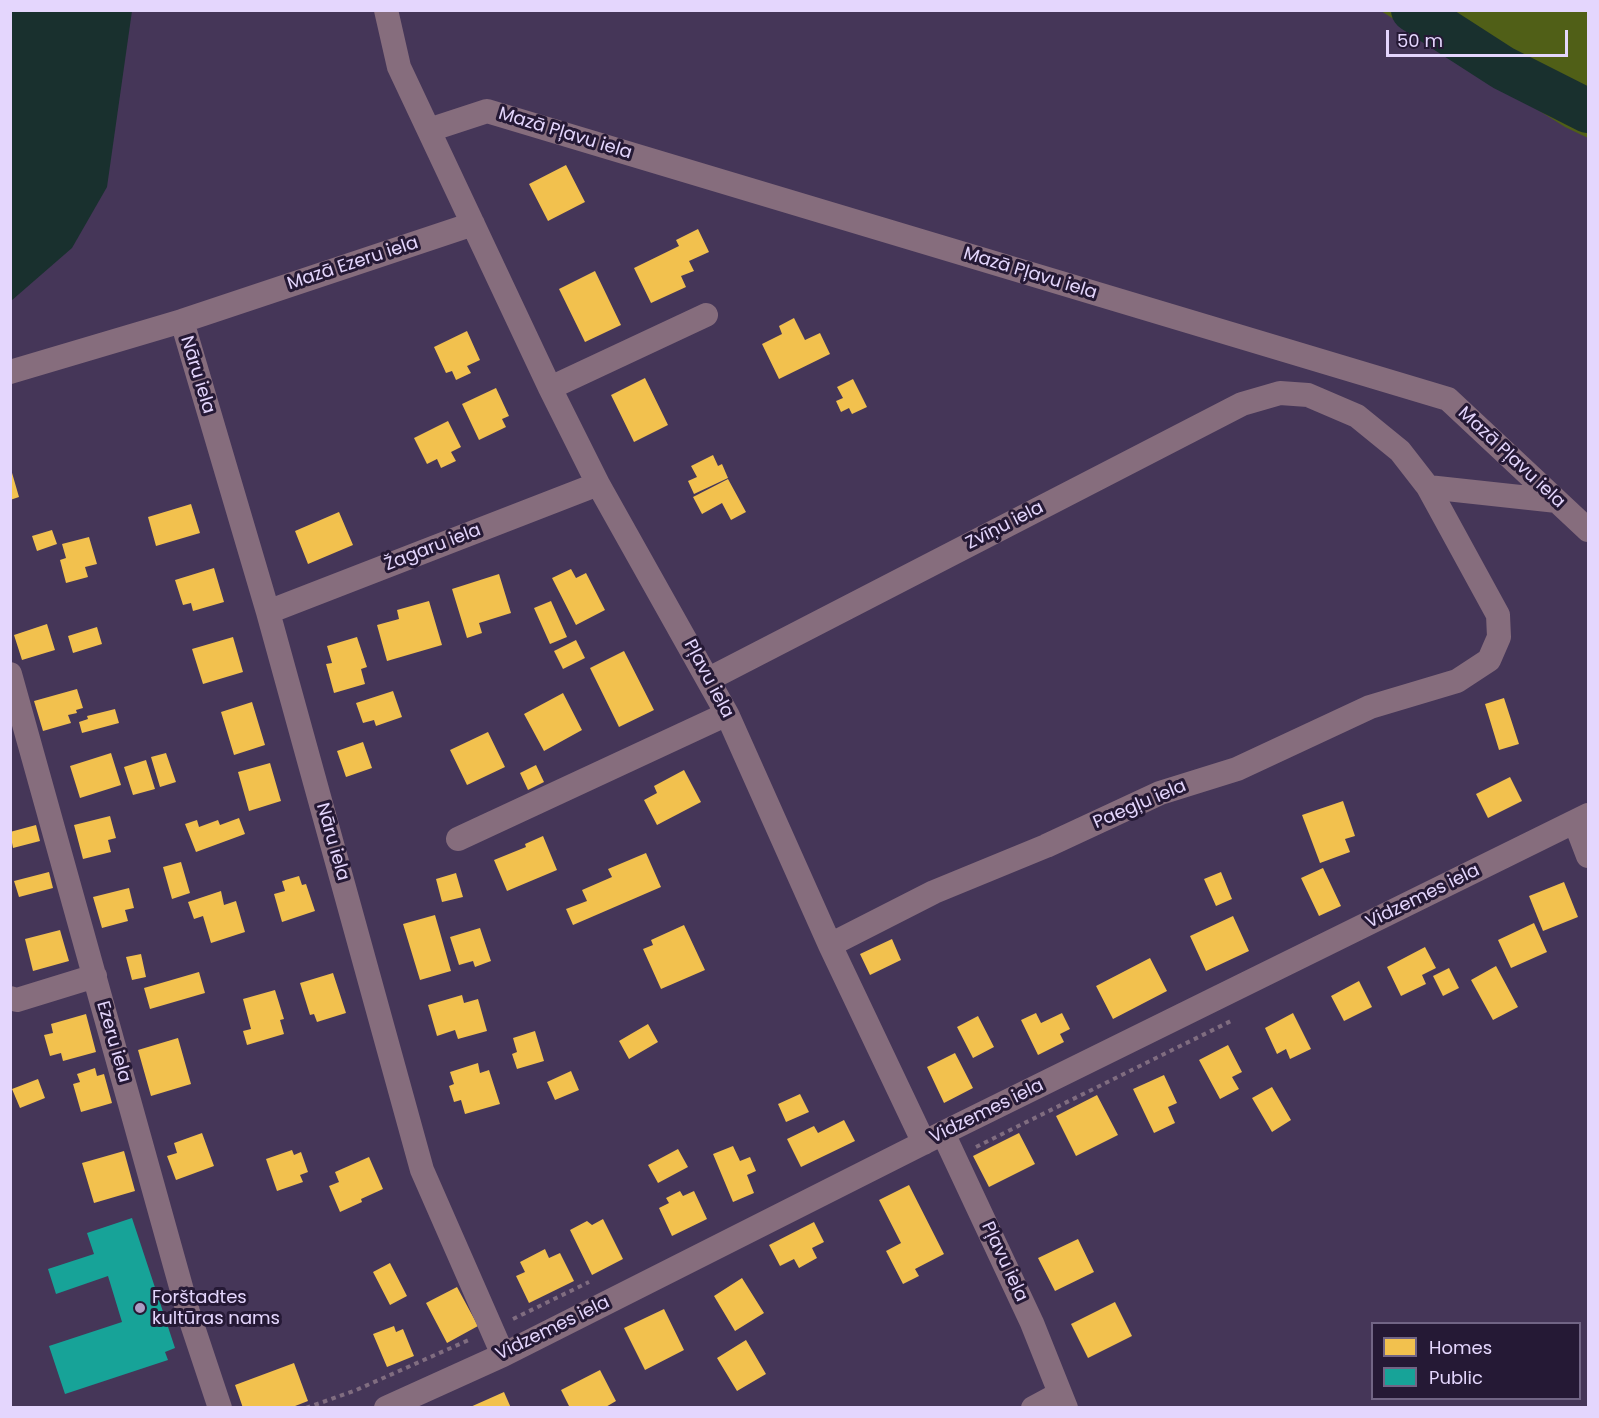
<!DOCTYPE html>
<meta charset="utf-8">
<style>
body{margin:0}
#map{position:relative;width:1599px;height:1418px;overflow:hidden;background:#453658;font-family:Poppins,sans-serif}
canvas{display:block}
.frame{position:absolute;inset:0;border:12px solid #e4d6fd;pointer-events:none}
.legend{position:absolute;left:1371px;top:1322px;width:210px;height:78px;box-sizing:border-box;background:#251935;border:2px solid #716585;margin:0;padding:8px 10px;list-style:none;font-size:18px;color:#e4d6fd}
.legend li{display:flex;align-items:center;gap:12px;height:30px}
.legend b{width:30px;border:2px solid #716585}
.scale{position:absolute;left:1386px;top:30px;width:182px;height:27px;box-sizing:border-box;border:3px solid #e4d6fd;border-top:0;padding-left:8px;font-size:18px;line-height:21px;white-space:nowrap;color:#e4d6fd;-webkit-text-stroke:4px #251935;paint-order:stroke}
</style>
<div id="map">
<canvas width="1599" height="1418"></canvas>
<div class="frame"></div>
<ul class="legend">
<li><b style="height:16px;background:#f2c14e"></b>Homes</li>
<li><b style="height:16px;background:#17a398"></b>Public</li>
</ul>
<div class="scale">50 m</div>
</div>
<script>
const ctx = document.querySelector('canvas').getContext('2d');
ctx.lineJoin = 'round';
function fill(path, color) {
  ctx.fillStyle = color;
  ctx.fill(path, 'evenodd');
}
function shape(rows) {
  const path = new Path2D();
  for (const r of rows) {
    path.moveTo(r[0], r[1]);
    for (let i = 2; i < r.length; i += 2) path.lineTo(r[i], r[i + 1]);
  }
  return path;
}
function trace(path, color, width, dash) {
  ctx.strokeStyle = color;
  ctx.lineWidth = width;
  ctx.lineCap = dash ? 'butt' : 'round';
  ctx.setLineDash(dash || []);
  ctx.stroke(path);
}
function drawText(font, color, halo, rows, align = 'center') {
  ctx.font = font + ' Poppins,sans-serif';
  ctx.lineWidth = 6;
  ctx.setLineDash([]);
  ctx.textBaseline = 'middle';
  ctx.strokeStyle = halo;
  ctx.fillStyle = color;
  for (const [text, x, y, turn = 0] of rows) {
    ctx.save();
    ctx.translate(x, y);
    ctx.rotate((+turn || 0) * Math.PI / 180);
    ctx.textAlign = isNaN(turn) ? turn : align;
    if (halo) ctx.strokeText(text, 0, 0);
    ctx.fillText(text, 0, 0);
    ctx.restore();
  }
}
fill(shape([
 [1381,11,1588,11,1588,138,1565,127]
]), '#505f17');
fill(shape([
 [11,10,132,11,107,187,72,248,11,301]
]), '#19302e');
fill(shape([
 [566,165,585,202,548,221,529,184],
 [698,229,709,252,689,261,694,271,681,276,686,287,651,303,634,268,679,246,676,240],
 [595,271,621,325,585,342,559,289],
 [794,318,805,340,820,333,830,354,779,379,762,344,782,334,779,326],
 [467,331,480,360,467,366,471,373,456,380,452,371,446,373,434,347],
 [645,378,668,425,634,442,611,395],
 [853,379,867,407,852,414,849,408,841,412,836,401,843,398,837,387],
 [496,388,509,416,502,419,506,427,479,440,462,404],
 [448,421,461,447,451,452,456,461,441,468,437,459,427,464,414,438],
 [713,455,718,466,722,464,728,478,694,494,688,481,697,477,691,466],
 [10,466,19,497,10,500],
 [728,479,746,512,731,520,722,503,702,514,693,497],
 [191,504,200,533,156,546,148,517],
 [339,512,353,545,308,564,295,531],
 [52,530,57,544,37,551,32,536],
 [89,537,97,564,85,567,88,577,66,583,60,560,66,558,62,544],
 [214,568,224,602,193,611,191,603,183,605,175,580],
 [571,569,576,578,586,573,605,610,576,625,552,578],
 [499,574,511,613,479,623,482,633,467,638,452,589],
 [429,601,442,645,387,661,377,625,399,619,397,610],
 [551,601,567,637,550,644,534,608],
 [47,624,55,650,22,660,14,635],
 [97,627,102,644,73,653,68,636],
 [233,637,243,672,203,684,192,649],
 [357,637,367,667,361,669,365,684,334,693,326,664,332,663,327,646],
 [576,640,585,658,563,669,554,651],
 [624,651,654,710,619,727,590,668],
 [77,689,83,708,76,710,77,713,68,715,71,723,43,731,34,701],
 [393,691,402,717,376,726,374,720,363,723,356,703],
 [563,693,582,730,544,751,524,714],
 [1504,698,1519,744,1499,750,1485,704],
 [252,702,265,745,234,755,221,712],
 [115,709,119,723,82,733,79,722,88,719,87,716],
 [488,732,505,767,467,785,450,750],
 [363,742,372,768,346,777,337,751],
 [111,753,121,785,80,798,70,766],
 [166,753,176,782,160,787,151,757],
 [146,760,155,789,133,795,124,767],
 [270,763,281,801,249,811,238,772],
 [536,765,544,782,528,790,520,773],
 [684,770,701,802,657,825,644,800,657,793,654,786],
 [1510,777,1522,801,1488,818,1476,794],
 [1343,801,1355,836,1345,839,1350,852,1320,863,1302,815],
 [110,816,116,838,108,840,111,852,83,859,74,825],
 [239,818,245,834,196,852,185,824,197,820,199,827,218,820,220,825],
 [36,825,40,841,13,848,10,832],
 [543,836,557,870,507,891,494,860,526,847,525,844],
 [646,853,661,887,573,925,566,909,587,901,582,890,612,877,608,869],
 [181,862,190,893,172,899,163,867],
 [1323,868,1341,906,1319,916,1301,878],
 [49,872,53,888,19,897,14,881],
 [1221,872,1232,899,1216,906,1204,879],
 [456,873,463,897,442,902,436,879],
 [299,876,302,885,306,884,315,911,282,922,274,894,285,891,282,881],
 [1564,882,1578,917,1543,931,1529,896],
 [129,888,134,908,125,910,128,921,102,928,93,897],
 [221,891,224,905,236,901,245,932,211,943,203,916,194,919,188,902],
 [435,915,451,971,420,980,403,924],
 [1233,916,1249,951,1206,971,1190,936],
 [1534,923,1547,952,1511,968,1498,940],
 [684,925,705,970,661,989,643,949,653,945,651,940],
 [480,928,491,961,475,967,473,961,459,965,450,937],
 [60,930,69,961,33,971,25,939],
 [892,939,901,960,870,975,860,954],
 [1425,947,1436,968,1422,975,1426,984,1401,996,1387,967],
 [141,954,146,977,132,980,126,957],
 [1150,958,1167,991,1113,1019,1096,986],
 [1496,966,1518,1007,1493,1020,1471,980],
 [1449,968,1459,988,1443,996,1433,976],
 [199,972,205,993,150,1009,144,988],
 [333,973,346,1013,317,1022,314,1014,310,1015,300,983],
 [1359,981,1372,1007,1344,1021,1331,996],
 [275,990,284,1019,280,1020,284,1034,247,1045,243,1031,251,1029,243,999],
 [462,995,464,1003,478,999,487,1031,458,1039,455,1030,437,1036,428,1005],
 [1036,1013,1041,1023,1062,1013,1070,1029,1060,1034,1064,1042,1038,1055,1021,1020],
 [1293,1013,1311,1049,1290,1059,1286,1049,1277,1054,1265,1028],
 [86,1014,96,1052,63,1061,61,1053,50,1056,44,1035,53,1033,51,1024],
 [978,1016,994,1047,973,1058,957,1027],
 [648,1024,658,1042,629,1059,619,1041],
 [535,1031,544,1061,517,1069,512,1054,517,1052,513,1038],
 [178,1038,191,1084,151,1096,138,1050],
 [1228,1045,1242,1072,1232,1077,1239,1089,1220,1099,1199,1060],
 [955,1053,973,1088,944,1103,927,1067],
 [478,1063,480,1073,489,1070,500,1104,465,1114,461,1100,454,1102,449,1086,454,1084,450,1072],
 [95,1068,97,1076,104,1074,112,1103,81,1112,73,1084,80,1082,77,1074],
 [571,1071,579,1090,555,1100,547,1082],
 [1164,1075,1177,1103,1168,1107,1175,1123,1154,1133,1133,1089],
 [38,1079,45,1098,20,1108,12,1089],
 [1272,1087,1291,1120,1272,1132,1252,1098],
 [800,1094,809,1112,786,1122,778,1104],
 [1097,1095,1118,1135,1076,1156,1056,1116],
 [844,1120,855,1141,801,1167,787,1139,814,1126,818,1133],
 [202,1133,214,1166,176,1180,167,1156,177,1153,174,1143],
 [1019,1133,1035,1164,989,1187,973,1156],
 [733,1146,740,1161,750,1157,756,1171,747,1175,754,1193,733,1202,713,1154],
 [678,1149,688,1167,658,1183,648,1165],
 [292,1150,294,1155,301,1152,308,1172,300,1175,303,1182,277,1191,266,1159],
 [124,1151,135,1191,94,1203,82,1163],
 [369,1157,383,1189,361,1199,362,1202,340,1212,329,1186,339,1182,335,1172],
 [909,1185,944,1254,915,1269,919,1276,903,1284,886,1251,901,1243,879,1200],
 [680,1191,683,1196,694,1191,707,1219,672,1236,659,1208,669,1203,666,1198],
 [603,1219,623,1259,592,1275,570,1230,587,1221,592,1225],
 [814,1222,824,1242,812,1248,817,1258,799,1268,794,1259,780,1266,769,1245],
 [1078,1239,1094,1272,1055,1291,1038,1258],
 [545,1249,549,1258,560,1253,574,1281,529,1303,516,1276,525,1272,520,1262],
 [390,1263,407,1296,390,1305,373,1272],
 [742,1278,764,1313,735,1331,714,1296],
 [457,1287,478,1326,447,1343,426,1303],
 [1115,1302,1132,1336,1088,1358,1071,1324],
 [664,1309,684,1350,645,1370,624,1328],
 [394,1326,396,1332,403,1329,414,1356,387,1367,373,1334],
 [746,1340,766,1374,737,1391,717,1358],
 [294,1363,308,1401,290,1408,243,1408,235,1385],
 [600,1370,616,1401,604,1408,570,1408,561,1390],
 [504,1392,511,1408,468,1408]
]), '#f2c14e');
fill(shape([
 [132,1218,175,1348,165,1352,168,1360,65,1394,49,1346,122,1322,108,1276,56,1294,48,1269,94,1254,87,1233]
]), '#17a398');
trace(shape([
 [1413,10,1503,68,1588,111]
]), '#19302e', 44);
trace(shape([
 [976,1147,1233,1020],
 [513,1319,589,1282],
 [306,1408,354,1391,471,1339]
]), '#806d80', 4, [4.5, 4.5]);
trace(shape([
 [386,10,399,67,550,388,598,484,727,714,830,945,924,1143],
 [429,130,487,111,1448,399,1588,530],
 [182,321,268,612,422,1170,503,1355],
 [10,372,182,321,473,224],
 [550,388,706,315],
 [268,612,598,484],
 [10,674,188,1312,220,1408],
 [709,679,1242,404,1280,393,1308,395,1357,416,1400,451,1428,487,1557,501],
 [1575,822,1588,856],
 [458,839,727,714],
 [830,945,934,892,1046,846,1160,793,1237,769,1370,707,1457,681,1489,660,1499,637,1498,615,1428,487],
 [10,998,17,1000,95,976],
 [943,1133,1032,1323,1066,1408],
 [386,1408,503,1355,943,1133,1588,815],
 [1033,1408,1059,1394]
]), '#866d7d', 24);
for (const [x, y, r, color] of [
 [140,1308,6,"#ac9ec3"]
]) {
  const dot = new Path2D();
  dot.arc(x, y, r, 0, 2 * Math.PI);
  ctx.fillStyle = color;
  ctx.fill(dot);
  trace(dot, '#251935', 2);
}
drawText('18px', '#e4d6fd', '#251935', [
 ["Mazā Pļavu iela",565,134,17],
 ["Mazā Ezeru iela",353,264,-18],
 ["Mazā Pļavu iela",1030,274,17],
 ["Nāru iela",197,375,73],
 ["Mazā Pļavu iela",1511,458,43],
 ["Zvīņu iela",1005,526,-27],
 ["Žagaru iela",433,548,-21],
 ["Pļavu iela",708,679,62],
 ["Paegļu iela",1140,805,-23],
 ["Nāru iela",332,842,74],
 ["Vidzemes iela",1423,897,-26],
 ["Ezeru iela",113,1042,74],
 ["Vidzemes iela",987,1112,-26],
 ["Pļavu iela",1004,1262,65],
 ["Vidzemes iela",553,1329,-26]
]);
drawText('18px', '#e4d6fd', '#251935', [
 ["Forštadtes",152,1298],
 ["kultūras nams",152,1319]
], 'left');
</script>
